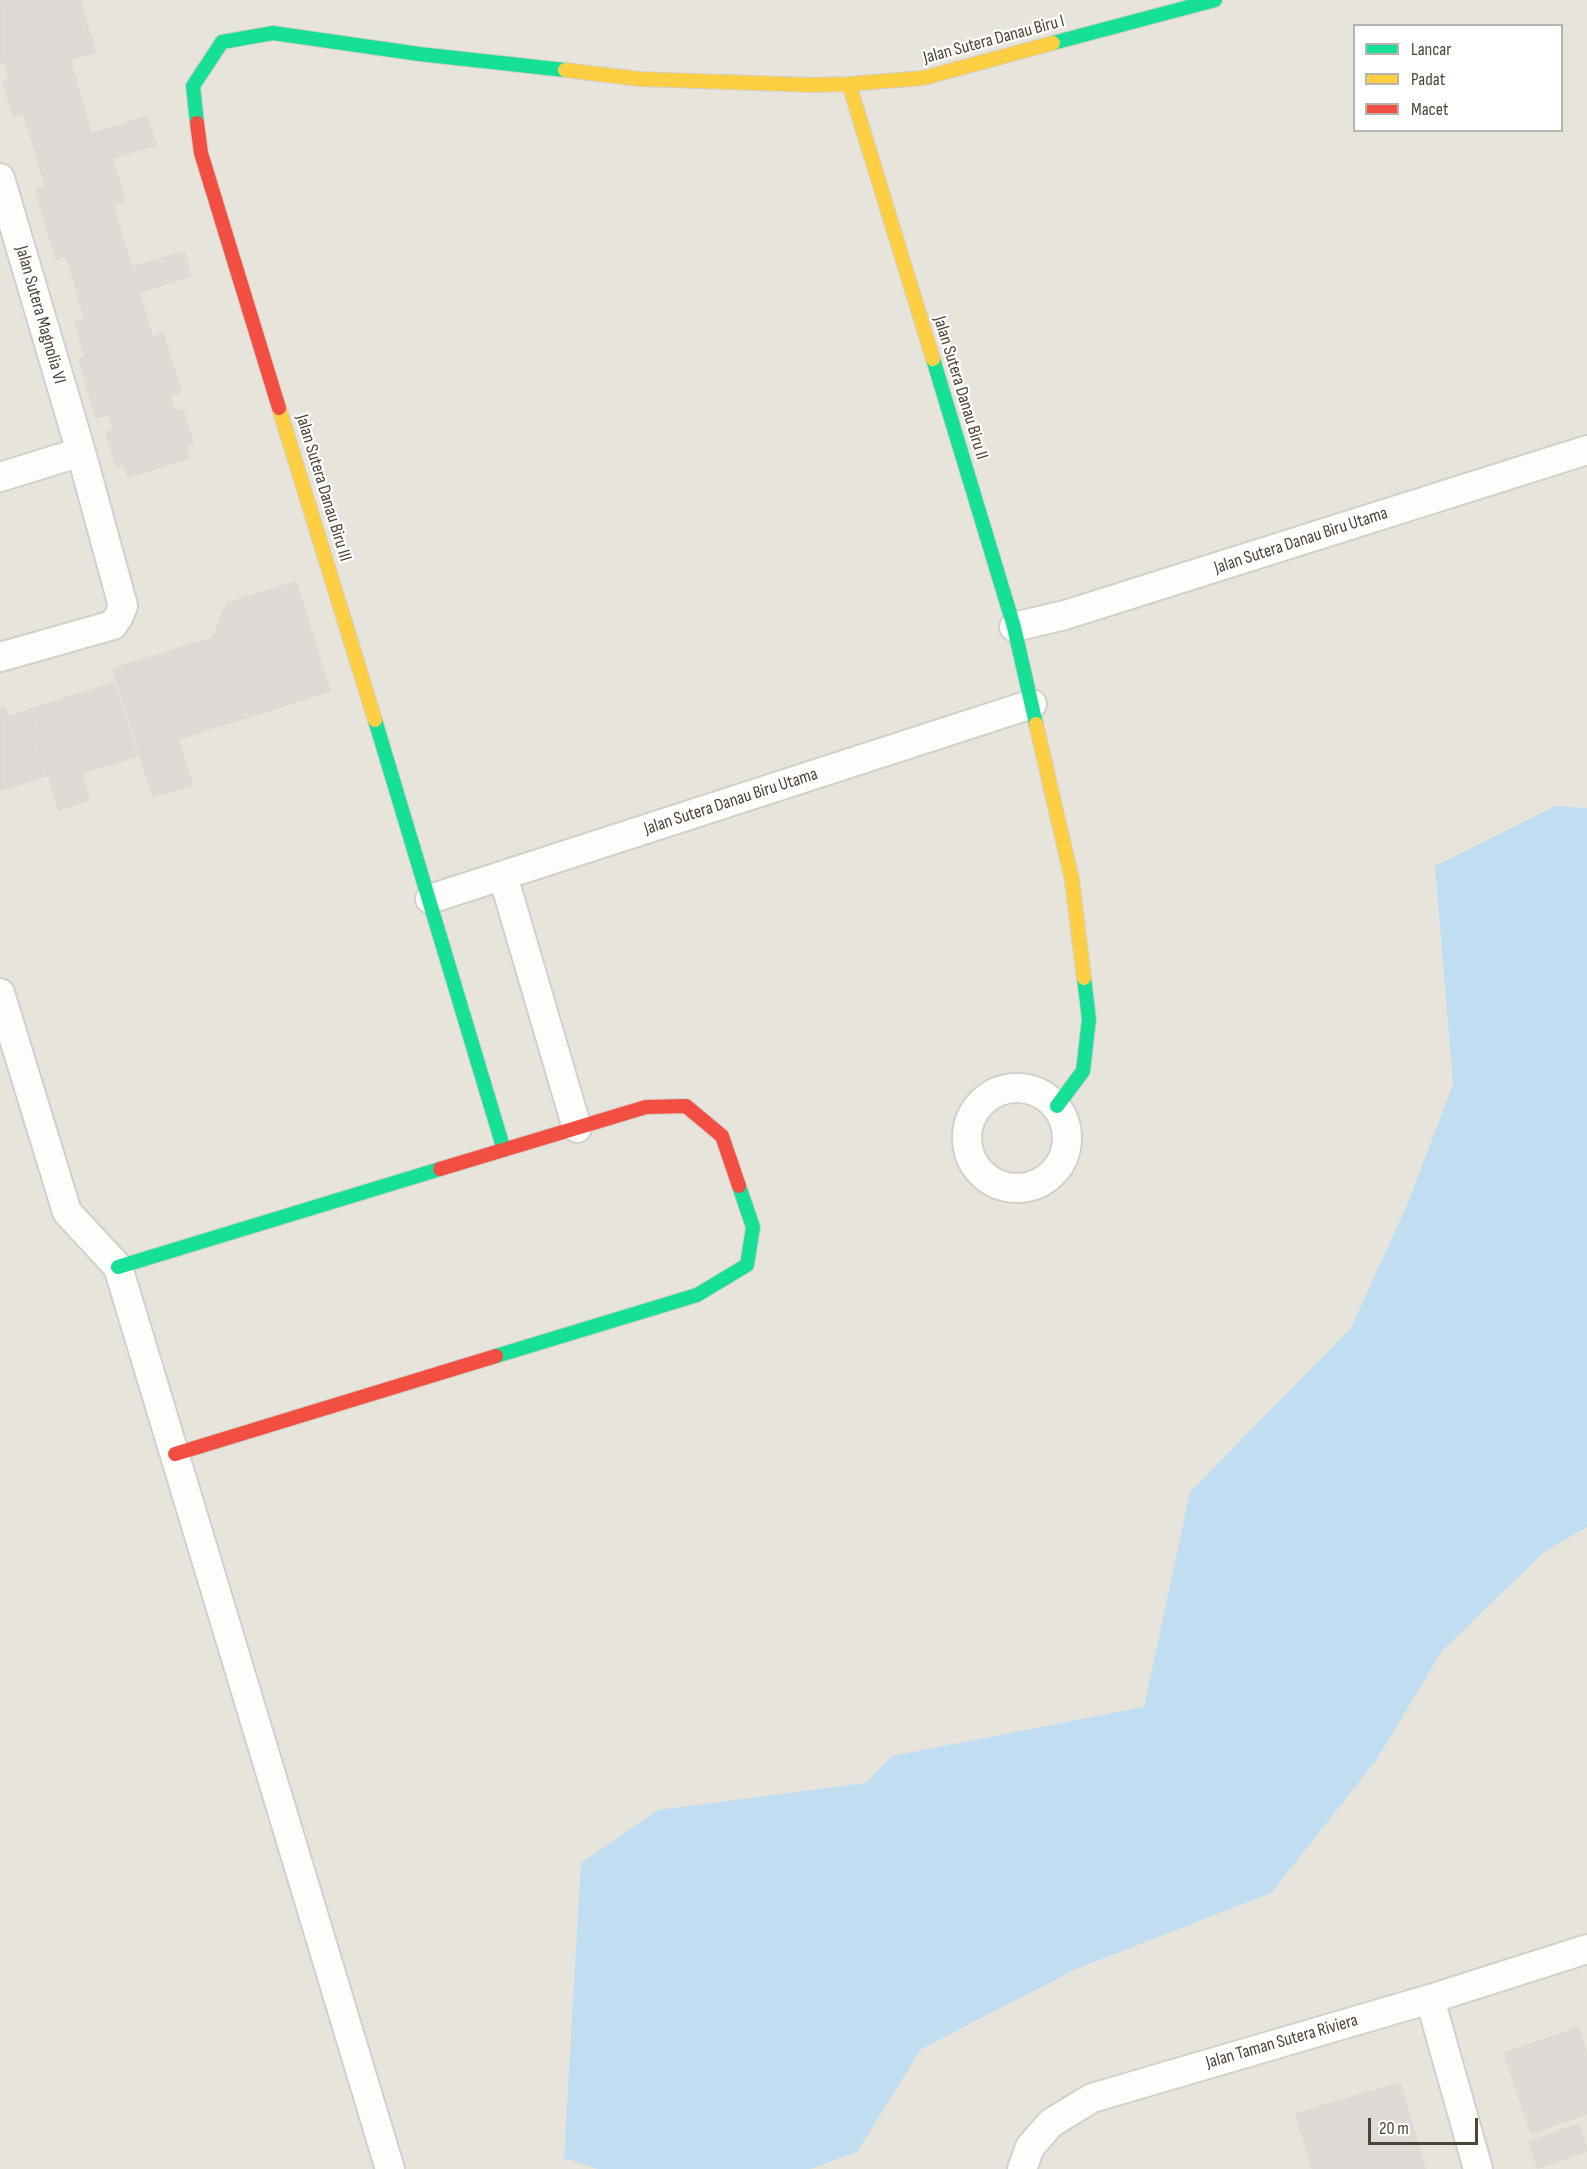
<!DOCTYPE html>
<style>
body{margin:0}
#map{position:relative;width:1587px;height:2169px;overflow:hidden;background:#f4f2ee;font-family:"Sofia Sans Condensed",sans-serif}
canvas{display:block}
.legend{position:absolute;left:1353px;top:24px;width:210px;height:108px;box-sizing:border-box;background:#fff;border:2px solid #b7b4b0;margin:0;padding:8px 10px;list-style:none;font-size:18px;color:#4b4439}
.legend li{display:flex;align-items:center;gap:12px;height:30px}
.legend b{width:30px;border:2px solid #b7b4b0}
.scale{position:absolute;left:1368px;top:2118px;width:110px;height:27px;box-sizing:border-box;border:3px solid #4b4439;border-top:0;padding-left:8px;font-size:18px;line-height:21px;white-space:nowrap;color:#4b4439;-webkit-text-stroke:4px #fff;paint-order:stroke}
</style>
<div id="map">
<canvas width="1587" height="2169"></canvas>
<ul class="legend">
<li><b style="height:8px;background:#16e098"></b>Lancar</li>
<li><b style="height:8px;background:#ffcf43"></b>Padat</li>
<li><b style="height:8px;background:#f24e42"></b>Macet</li>
</ul>
<div class="scale">20 m</div>
</div>
<script>
const ctx = document.querySelector('canvas').getContext('2d');
ctx.lineJoin = 'round';
function fill(path, color) {
  ctx.fillStyle = color;
  ctx.fill(path, 'evenodd');
}
function shape(rows) {
  const path = new Path2D();
  for (const r of rows) {
    if (r.length === 3) {
      path.moveTo(r[0] + r[2], r[1]);
      path.arc(r[0], r[1], r[2], 0, 2 * Math.PI);
      continue;
    }
    path.moveTo(r[0], r[1]);
    for (let i = 2; i < r.length; i += 2) path.lineTo(r[i], r[i + 1]);
  }
  return path;
}
function trace(path, color, width, dash) {
  ctx.strokeStyle = color;
  ctx.lineWidth = width;
  ctx.lineCap = dash ? 'butt' : 'round';
  ctx.setLineDash(dash || []);
  ctx.stroke(path);
}
function drawText(font, color, halo, rows, align = 'center') {
  ctx.font = font + ' "Sofia Sans Condensed",sans-serif';
  ctx.lineWidth = 4.5;
  ctx.setLineDash([]);
  ctx.textBaseline = 'middle';
  ctx.strokeStyle = halo;
  ctx.fillStyle = color;
  for (const [text, x, y, turn = 0] of rows) {
    ctx.save();
    ctx.translate(x, y);
    ctx.rotate((+turn || 0) * Math.PI / 180);
    ctx.textAlign = isNaN(turn) ? turn : align;
    if (halo) ctx.strokeText(text, 0, 0);
    ctx.fillText(text, 0, 0);
    ctx.restore();
  }
}
fill(shape([
 [0,0,1587,0,1587,2169,0,2169],
 [1354,26,1562,26,1562,130,1354,130]
]), '#e7e4dc');
fill(shape([
 [1555,806,1587,808,1587,1527,1544,1552,1442,1651,1377,1759,1271,1893,1076,1969,921,2049,857,2152,810,2169,598,2169,564,2158,581,1863,658,1810,866,1783,892,1756,1144,1707,1190,1492,1351,1328,1408,1203,1453,1084,1435,866]
]), '#c0ddf1');
const building = shape([
 [0,0,80,0,95,52,9,78,5,63,0,64,0,0],
 [70,61,91,133,35,150,23,113,13,116,3,81,70,61],
 [147,117,156,145,112,158,125,201,46,225,35,189,46,186,35,151,147,117],
 [113,205,131,267,75,283,66,256,56,259,46,225,113,205],
 [184,252,191,276,139,292,152,337,85,356,75,323,85,320,75,284,184,252],
 [163,334,181,392,96,418,79,359,163,334],
 [170,397,175,412,183,410,193,443,185,446,189,458,128,477,124,464,116,466,106,433,114,430,110,415,170,397],
 [296,582,330,691,178,739,192,785,153,797,113,669,213,638,227,603,296,582],
 [114,683,137,756,81,773,89,800,59,810,28,710,114,683],
 [5,708,7,717,27,711,48,775,0,790,0,709,5,708],
 [1578,2028,1587,2055,1587,2114,1531,2133,1504,2053,1578,2028],
 [1400,2083,1425,2169,1313,2169,1296,2114,1400,2083],
 [1579,2124,1587,2151,1538,2168,1529,2142,1579,2124]
]);
fill(building, '#dedbd6');
trace(building, '#dcd9d4', 1.5);
const street = shape([
 [0,178,81,452,123,606,119,616,113,625,0,657],
 [0,477,81,452],
 [1014,627,1065,615,1587,450],
 [503,876,577,1128],
 [430,899,1032,704],
 [0,993,67,1212,118,1267,390,2169],
 [1017,1138,50],
 [1430,1999,1478,2169],
 [1022,2169,1030,2147,1051,2123,1092,2098,1430,1999,1587,1949]
]);
const fast = shape([
 [1053,43,1215,0],
 [197,123,193,86,222,42,273,33,419,54,565,70],
 [933,359,1014,627,1036,724],
 [375,720,504,1150],
 [1057,1106,1083,1071,1089,1019,1084,978],
 [118,1267,440,1169],
 [496,1356,697,1295,747,1265,753,1227,739,1186]
]);
const slow = shape([
 [565,70,640,79,812,85,849,84,923,78,1053,43],
 [849,84,933,359],
 [279,408,375,720],
 [1036,724,1072,880,1084,978]
]);
const jam = shape([
 [197,123,201,153,279,408],
 [440,1169,646,1107,686,1106,722,1136,739,1186],
 [175,1454,496,1356]
]);
trace(street, '#d2d0cb', 32);
trace(fast, '#d3cfc5', 16);
trace(slow, '#d3cfc5', 16);
trace(jam, '#d3cfc5', 16);
trace(street, '#fdfdfc', 28);
trace(fast, '#16e098', 14);
trace(slow, '#ffcf43', 14);
trace(jam, '#f24e42', 14);
drawText('18px', '#4b4439', '#fff', [
 ["Jalan Sutera Danau Biru I",994,40,-15],
 ["Jalan Sutera Magnolia VI",40,315,74],
 ["Jalan Sutera Danau Biru II",960,388,73],
 ["Jalan Sutera Danau Biru III",323,488,73],
 ["Jalan Sutera Danau Biru Utama",1301,541,-18],
 ["Jalan Sutera Danau Biru Utama",731,802,-18],
 ["Jalan Taman Sutera Riviera",1282,2042,-16]
]);
</script>
